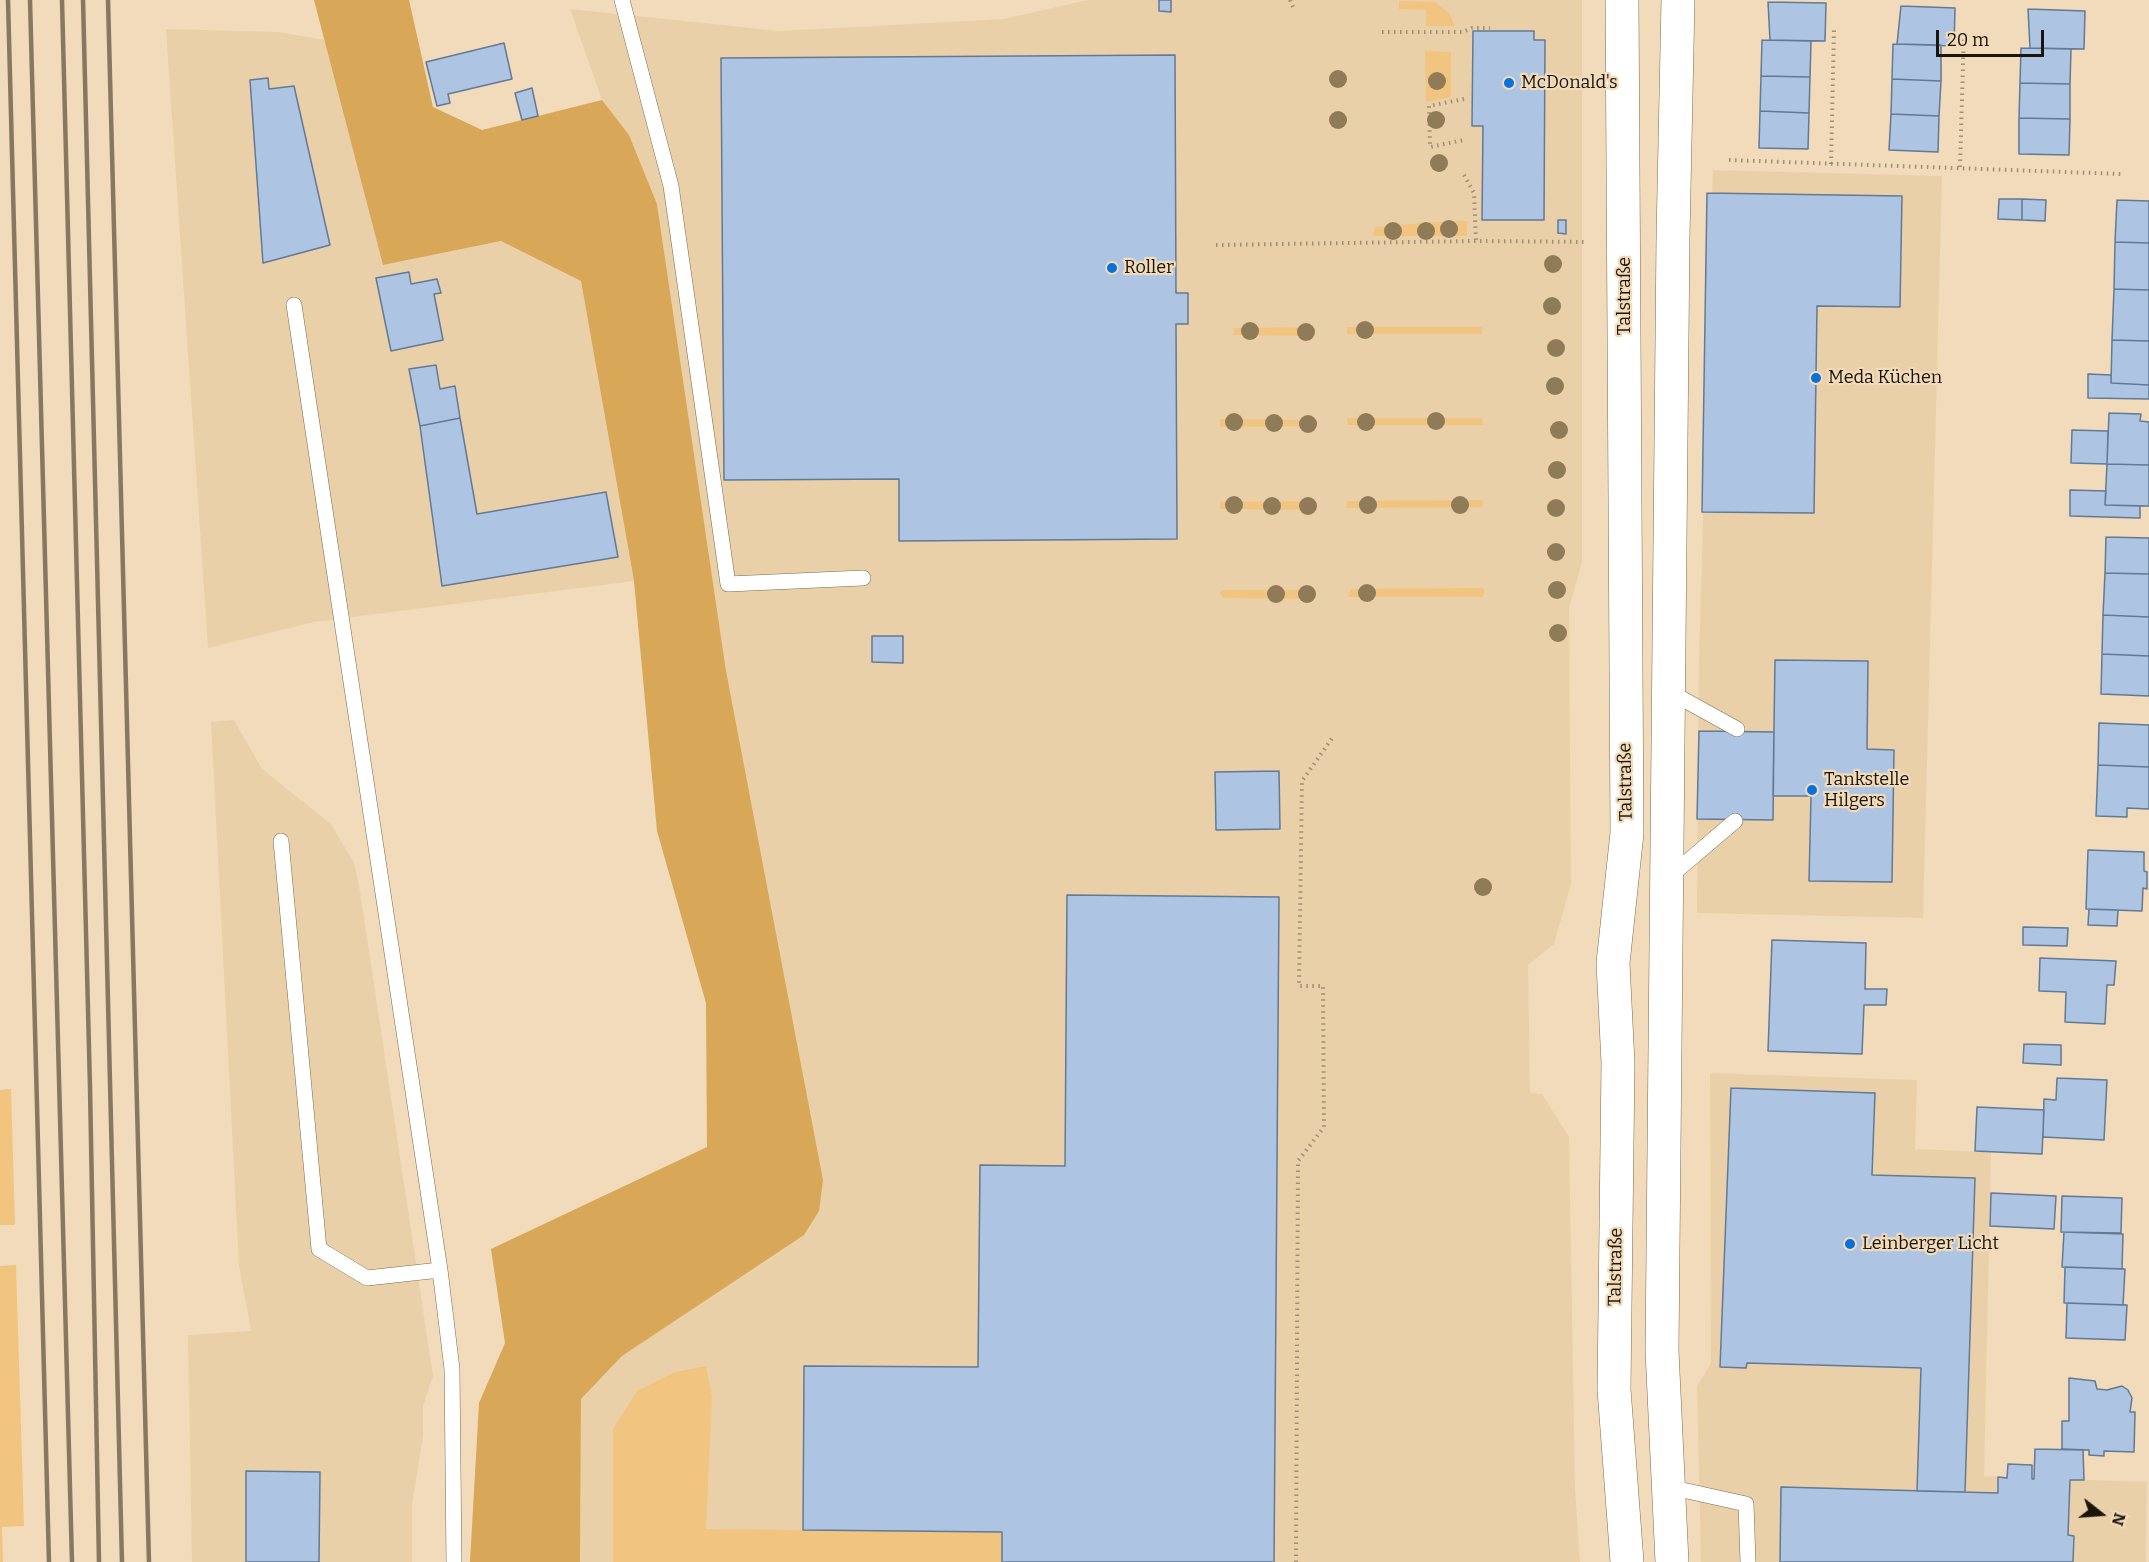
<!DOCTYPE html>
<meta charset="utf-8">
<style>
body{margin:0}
#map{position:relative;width:2149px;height:1562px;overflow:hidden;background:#f1dbba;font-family:Bitter,serif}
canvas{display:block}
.north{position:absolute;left:2071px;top:1484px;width:60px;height:60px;-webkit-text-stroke:4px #f1dbba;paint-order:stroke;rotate:107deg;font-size:16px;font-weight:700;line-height:24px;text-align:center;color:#1c1408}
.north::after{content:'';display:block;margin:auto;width:21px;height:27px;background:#1c1408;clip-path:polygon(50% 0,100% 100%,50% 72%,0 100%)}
.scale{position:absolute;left:1936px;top:30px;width:108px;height:27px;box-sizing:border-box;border:3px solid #1c1408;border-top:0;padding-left:8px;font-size:18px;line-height:21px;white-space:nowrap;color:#1c1408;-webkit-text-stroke:4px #f1dbba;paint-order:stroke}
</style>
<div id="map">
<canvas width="2149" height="1562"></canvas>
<div class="north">N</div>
<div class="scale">20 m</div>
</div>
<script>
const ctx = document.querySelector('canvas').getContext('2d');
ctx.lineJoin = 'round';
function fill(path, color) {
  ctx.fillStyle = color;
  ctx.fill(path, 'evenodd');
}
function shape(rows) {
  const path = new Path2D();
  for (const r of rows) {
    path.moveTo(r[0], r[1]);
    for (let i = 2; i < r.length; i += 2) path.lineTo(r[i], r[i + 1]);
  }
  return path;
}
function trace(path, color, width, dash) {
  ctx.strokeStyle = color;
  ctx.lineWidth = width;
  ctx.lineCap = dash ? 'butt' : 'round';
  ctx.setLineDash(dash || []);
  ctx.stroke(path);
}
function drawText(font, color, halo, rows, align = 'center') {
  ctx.font = font + ' Bitter,serif';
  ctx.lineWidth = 4.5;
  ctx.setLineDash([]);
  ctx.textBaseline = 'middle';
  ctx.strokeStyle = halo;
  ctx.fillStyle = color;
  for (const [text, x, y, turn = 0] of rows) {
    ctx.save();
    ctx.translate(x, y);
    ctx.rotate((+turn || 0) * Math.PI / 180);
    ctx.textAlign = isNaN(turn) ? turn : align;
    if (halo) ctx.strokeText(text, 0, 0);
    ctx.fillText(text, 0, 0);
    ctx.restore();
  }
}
fill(shape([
 [1087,0,1582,0,1582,562,1569,608,1571,884,1554,944,1528,965,1530,1093,1542,1094,1569,1137,1575,1489,1580,1562,580,1562,581,1399,622,1356,804,1235,726,671,657,204,629,135,602,100,570,9,780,31,1004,19],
 [166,29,278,32,326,40,383,265,501,241,581,281,634,581,314,622,208,648],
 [1713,170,1942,176,1923,918,1697,913,1699,660],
 [234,720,262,769,331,824,354,863,359,885,433,1376,423,1406,423,1436,412,1504,412,1562,192,1562,188,1335,251,1331,239,1265,211,722],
 [1710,1073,1917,1080,1915,1149,1991,1152,1984,1476,2147,1482,2146,1562,1701,1562,1697,1386,1711,1363]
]), '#ead0a9');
fill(shape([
 [1399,1,1435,2,1449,13,1455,26,1426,26,1426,10,1399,9],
 [1425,51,1451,52,1451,97,1426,102],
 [1448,221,1467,221,1467,236,1373,236,1375,227],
 [1313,327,1313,336,1234,335,1234,328],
 [1347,327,1482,327,1482,334,1347,334],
 [1347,418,1482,418,1483,425,1348,425],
 [1220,419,1312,420,1315,424,1313,426,1220,427],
 [1483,500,1482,507,1346,508,1347,501],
 [1313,501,1316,502,1313,510,1220,509,1220,502],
 [1482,588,1485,590,1483,597,1349,597,1348,595,1351,589],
 [1223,590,1313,590,1316,596,1313,599,1223,598,1220,593],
 [11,1089,15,1225,0,1225,0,1090],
 [16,1265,24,1526,2,1527,3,1562,0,1562,0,1266],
 [706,1366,712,1396,706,1529,1002,1532,1002,1562,613,1562,613,1429,637,1391,675,1372]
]), '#f1c57f');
fill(shape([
 [314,0,409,0,433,107,482,130,602,100,629,135,657,204,726,671,823,1180,819,1211,804,1235,622,1356,581,1399,580,1562,470,1562,479,1403,505,1343,491,1249,707,1147,706,1003,657,831,634,581,581,281,501,241,383,265]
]), '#d8a757');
const building = shape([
 [1159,0,1171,0,1171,12,1159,11,1159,0],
 [1768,2,1826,3,1825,41,1770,40,1768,2],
 [1901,6,1955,8,1954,46,1897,44,1901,6],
 [2028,9,2085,11,2084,49,2030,48,2028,9],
 [1473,31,1534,31,1534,40,1545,40,1544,220,1482,220,1483,126,1472,126,1473,31],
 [1762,40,1811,41,1810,77,1761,76,1762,40],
 [504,43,512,79,448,94,450,103,437,106,426,62,504,43],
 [1893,44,1941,45,1941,81,1892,79,1893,44],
 [2021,48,2071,49,2070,84,2020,83,2021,48],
 [1175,55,1176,293,1188,293,1188,324,1176,324,1177,539,899,541,899,479,724,480,721,58,1175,55],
 [1761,76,1810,77,1809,113,1760,111,1761,76],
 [268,78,269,89,294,86,330,245,263,263,250,80,268,78],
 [1892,79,1941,81,1939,116,1891,114,1892,79],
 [2020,83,2070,84,2070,119,2019,118,2020,83],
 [532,88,538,116,522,120,515,93,532,88],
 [1760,111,1809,113,1808,149,1759,148,1760,111],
 [1891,114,1939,116,1938,152,1889,150,1891,114],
 [2019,118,2070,119,2069,155,2019,154,2019,118],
 [1707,193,1902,196,1900,307,1817,306,1814,513,1702,512,1707,193],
 [1999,199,2022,199,2022,220,1998,219,1999,199],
 [2022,199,2046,200,2045,221,2022,220,2022,199],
 [2117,200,2149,201,2149,243,2115,242,2117,200],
 [1558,220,1566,220,1566,234,1558,233,1558,220],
 [2115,242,2149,243,2149,290,2114,289,2115,242],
 [409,272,411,284,437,279,441,293,434,294,443,340,391,351,376,278,409,272],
 [2114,289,2149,290,2149,341,2112,340,2114,289],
 [2112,340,2149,341,2149,385,2111,383,2112,340],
 [436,365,440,389,455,386,460,418,420,426,409,369,436,365],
 [2088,374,2111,375,2111,383,2149,385,2149,399,2088,398,2088,374],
 [2109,413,2141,414,2140,421,2149,422,2149,465,2107,464,2109,413],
 [460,418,477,514,606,492,618,557,442,586,420,426,460,418],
 [2072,430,2108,431,2107,464,2071,463,2072,430],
 [2107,464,2149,465,2149,506,2105,505,2107,464],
 [2070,490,2106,491,2105,505,2140,506,2140,518,2070,516,2070,490],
 [2106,537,2149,538,2149,574,2105,573,2106,537],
 [2105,573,2149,574,2149,617,2103,615,2105,573],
 [2103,615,2149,617,2149,656,2102,654,2103,615],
 [872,636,903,636,903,663,872,662,872,636],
 [2102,654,2149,656,2149,696,2101,694,2102,654],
 [1775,660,1868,661,1867,749,1894,750,1892,882,1809,881,1811,796,1773,796,1775,660],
 [2099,723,2149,725,2149,767,2098,765,2099,723],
 [1699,731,1774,732,1773,820,1697,819,1699,731],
 [2098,765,2149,767,2149,809,2127,808,2127,817,2096,816,2098,765],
 [1279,771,1280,829,1216,830,1215,772,1279,771],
 [2088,850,2144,852,2144,871,2147,872,2147,889,2143,888,2142,911,2086,909,2088,850],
 [1067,895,1279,897,1274,1562,1002,1562,1002,1532,803,1530,804,1366,978,1367,980,1165,1065,1166,1067,895],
 [2089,909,2118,910,2117,926,2088,925,2089,909],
 [2023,927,2068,928,2067,946,2023,945,2023,927],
 [1772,940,1866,943,1865,989,1887,989,1886,1005,1864,1005,1862,1054,1768,1051,1772,940],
 [2040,958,2116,961,2114,985,2107,985,2105,1024,2065,1022,2066,992,2039,991,2040,958],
 [2024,1044,2061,1045,2061,1065,2023,1063,2024,1044],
 [2057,1078,2107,1080,2104,1140,2043,1137,2044,1099,2056,1100,2057,1078],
 [1731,1088,1875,1093,1872,1175,1975,1178,1965,1492,1917,1491,1921,1368,1747,1363,1746,1368,1720,1367,1731,1088],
 [1977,1107,2044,1110,2042,1154,1975,1151,1977,1107],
 [1991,1193,2056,1196,2054,1229,1990,1226,1991,1193],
 [2062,1196,2122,1198,2121,1233,2061,1232,2062,1196],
 [2064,1232,2123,1234,2122,1269,2062,1267,2064,1232],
 [2065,1267,2125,1269,2123,1305,2064,1303,2065,1267],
 [2067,1303,2127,1305,2125,1340,2066,1338,2067,1303],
 [2069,1378,2095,1381,2097,1389,2107,1390,2122,1386,2128,1390,2132,1398,2130,1412,2135,1412,2134,1452,2104,1451,2104,1456,2089,1455,2089,1450,2062,1449,2062,1421,2069,1421,2069,1378],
 [2035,1449,2083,1450,2084,1480,2070,1480,2068,1535,2074,1536,2073,1562,1780,1562,1781,1487,1998,1493,1998,1477,2007,1478,2008,1464,2032,1465,2032,1479,2034,1479,2035,1449],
 [246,1471,320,1472,319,1562,246,1562,246,1471]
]);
fill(building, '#adc5e3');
trace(building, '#637994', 1.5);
const service = shape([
 [622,0,671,186,728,584,863,578],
 [294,305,440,1270,452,1369,454,1562],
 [1670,692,1737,729],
 [281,841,319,1249,367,1278,440,1270],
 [1668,878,1735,821],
 [1669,1487,1746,1504,1748,1562]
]);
const primary = shape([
 [1622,0,1627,833,1613,963,1618,1063,1614,1389,1627,1562],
 [1672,1562,1662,1351,1673,237,1678,0]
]);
trace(service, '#7e6b4d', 16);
trace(primary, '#7e6b4d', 34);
trace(shape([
 [1290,0,1293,7],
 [1382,32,1463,32,1472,28,1490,28],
 [1464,99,1429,106,1430,147,1464,140],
 [1729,160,2122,174],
 [1831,164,1834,30],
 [1960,167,1964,30],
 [1464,175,1474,193,1476,241],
 [1216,245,1476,241,1588,242],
 [1296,1562,1298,1161,1324,1127,1323,986,1299,986,1302,781,1333,737]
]), '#9f8f76', 4, [1.5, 4.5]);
trace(service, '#fff', 15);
trace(primary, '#fff', 33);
trace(shape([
 [8,0,49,1562],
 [30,0,72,1562],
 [62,0,90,1087,99,1562],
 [83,0,122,1562],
 [108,0,149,1562]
]), '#877862', 4.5);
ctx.fillStyle = '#907b58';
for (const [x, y] of [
 [1338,79],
 [1437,81],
 [1338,120],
 [1436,120],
 [1439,163],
 [1449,229],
 [1393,231],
 [1426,231],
 [1553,264],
 [1552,306],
 [1365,330],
 [1250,331],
 [1306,332],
 [1556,348],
 [1555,386],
 [1436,421],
 [1234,422],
 [1366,422],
 [1274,423],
 [1308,424],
 [1559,430],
 [1557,470],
 [1234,505],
 [1368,505],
 [1460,505],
 [1272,506],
 [1308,506],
 [1556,508],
 [1556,552],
 [1557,590],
 [1367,593],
 [1276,594],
 [1307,594],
 [1558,633],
 [1483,887]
]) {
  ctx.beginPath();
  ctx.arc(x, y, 9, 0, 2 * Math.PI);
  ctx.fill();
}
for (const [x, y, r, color] of [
 [1509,83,6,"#0972da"],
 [1112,268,6,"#0972da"],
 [1816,378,6,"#0972da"],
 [1812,790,6,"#0972da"],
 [1850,1244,6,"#0972da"]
]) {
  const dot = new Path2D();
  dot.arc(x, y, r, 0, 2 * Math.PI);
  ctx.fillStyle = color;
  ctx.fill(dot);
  trace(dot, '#f1dbba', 2);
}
drawText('18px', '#1c1408', '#f1dbba', [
 ["McDonald's",1521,83],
 ["Roller",1124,268],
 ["Meda Küchen",1828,378],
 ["Tankstelle",1824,780],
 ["Hilgers",1824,801],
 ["Leinberger Licht",1862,1244]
], 'left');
drawText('18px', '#1c1408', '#f1dbba', [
 ["Talstraße",1625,296,-90],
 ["Talstraße",1626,782,-91],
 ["Talstraße",1616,1267,-89]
]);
</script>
